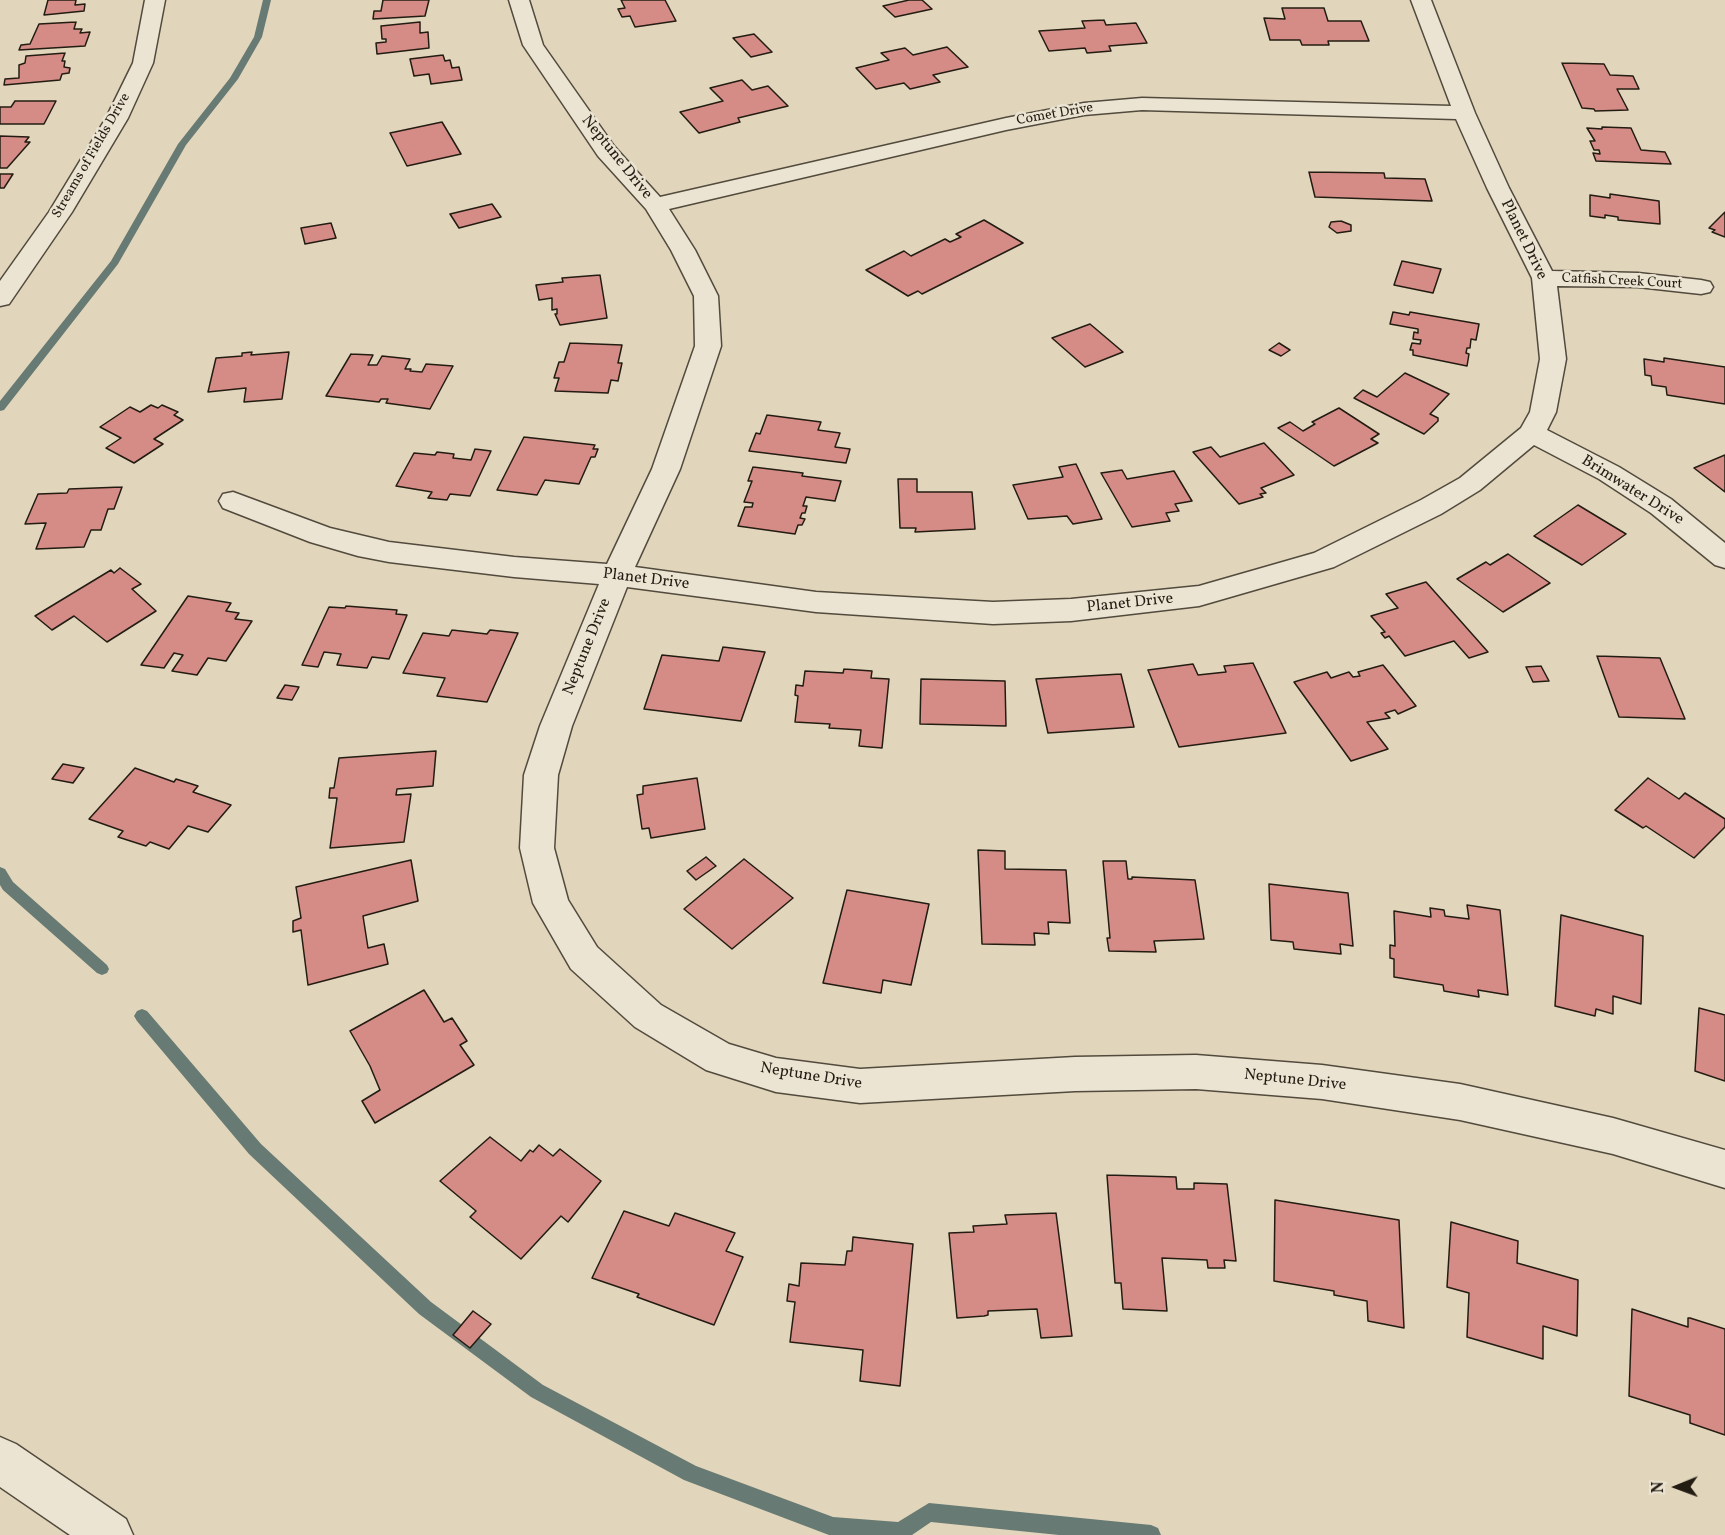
<!DOCTYPE html>
<style>
body{margin:0}
#map{position:relative;width:1725px;height:1535px;overflow:hidden;background:#e1d5bb;font-family:Vollkorn,serif}
canvas{display:block}
.north{position:absolute;left:1647px;top:1457px;width:60px;height:60px;-webkit-text-stroke:4px #ece4d3;paint-order:stroke;rotate:269deg;font-size:16px;font-weight:700;line-height:24px;text-align:center;color:#231c12}
.north::after{content:'';display:block;margin:auto;width:21px;height:27px;background:#231c12;clip-path:polygon(50% 0,100% 100%,50% 72%,0 100%)}
</style>
<div id="map">
<canvas width="1725" height="1535"></canvas>
<div class="north">N</div>
</div>
<script>
const ctx = document.querySelector('canvas').getContext('2d');
ctx.lineJoin = 'round';
function shape(rows) {
  const path = new Path2D();
  for (const r of rows) {
    path.moveTo(r[0], r[1]);
    for (let i = 2; i < r.length; i += 2) path.lineTo(r[i], r[i + 1]);
  }
  return path;
}
function fill(path, color) {
  ctx.fillStyle = color;
  ctx.fill(path, 'evenodd');
}
function trace(path, color, width, dash) {
  ctx.strokeStyle = color;
  ctx.lineWidth = width;
  ctx.lineCap = dash ? 'butt' : 'round';
  ctx.setLineDash(dash || []);
  ctx.stroke(path);
}
function drawText(font, color, halo, rows, align = 'center') {
  ctx.font = font + ' Vollkorn,serif';
  ctx.lineWidth = 5;
  ctx.setLineDash([]);
  ctx.textBaseline = 'middle';
  ctx.strokeStyle = halo;
  ctx.fillStyle = color;
  for (const [text, x, y, turn = 0] of rows) {
    ctx.save();
    ctx.translate(x, y);
    ctx.rotate((+turn || 0) * Math.PI / 180);
    ctx.textAlign = isNaN(turn) ? turn : align;
    if (halo) ctx.strokeText(text, 0, 0);
    ctx.fillText(text, 0, 0);
    ctx.restore();
  }
}
fill(shape([
 [263,0,271,0,262,37,238,79,186,145,118,264,4,410,0,411,0,401,111,261,178,144,230,78,254,37,263,0],
 [0,867,5,869,13,882,107,965,109,969,107,973,102,975,97,973,3,890,0,885,0,867],
 [142,1009,147,1011,261,1144,431,1302,543,1385,696,1466,833,1517,898,1522,929,1503,1151,1525,1158,1528,1161,1535,1059,1535,931,1522,912,1535,829,1535,684,1480,531,1397,419,1314,249,1154,137,1021,134,1016,137,1011,142,1009]
]), '#677a73');
const building = shape([
 [48,0,76,0,75,5,85,4,84,11,44,15,48,0],
 [383,0,429,0,425,16,373,19,374,11,381,11,383,0],
 [621,0,665,0,676,21,635,27,630,16,622,17,618,9,625,8,621,0],
 [909,0,922,0,932,9,895,17,883,6,909,0],
 [1282,8,1324,8,1328,21,1361,21,1369,41,1328,41,1329,45,1302,45,1300,40,1270,40,1264,18,1285,19,1282,8],
 [1104,20,1106,25,1136,23,1147,43,1109,46,1111,51,1087,53,1085,48,1049,51,1039,31,1085,28,1082,21,1104,20],
 [76,22,74,29,82,29,80,33,90,32,85,46,19,50,21,45,30,44,39,24,76,22],
 [420,22,420,33,428,32,429,48,377,54,376,43,386,42,386,39,382,39,381,26,420,22],
 [754,34,772,52,751,57,733,38,754,34],
 [947,47,968,67,933,75,940,82,910,89,904,83,876,89,856,68,889,60,881,53,905,48,913,55,947,47],
 [65,53,62,61,65,61,64,67,70,68,69,73,62,74,60,80,4,85,5,79,19,78,19,65,25,63,26,56,65,53],
 [443,55,445,61,450,60,452,68,459,67,462,80,431,84,429,74,414,76,410,59,443,55],
 [1562,63,1604,64,1610,75,1633,76,1639,89,1617,89,1628,110,1595,111,1594,109,1582,108,1562,63],
 [742,80,752,90,768,86,788,106,738,118,740,122,699,133,680,112,723,101,710,88,742,80],
 [15,101,56,101,44,124,0,124,0,107,11,107,15,101],
 [442,122,461,154,407,166,390,133,442,122],
 [1602,127,1631,128,1641,150,1665,152,1671,164,1596,161,1593,153,1600,154,1599,150,1594,150,1590,141,1595,141,1587,128,1602,129,1602,127],
 [0,136,29,137,25,142,30,142,7,168,0,168,0,136],
 [1309,172,1384,173,1385,178,1425,179,1432,201,1315,197,1309,172],
 [0,174,13,174,4,188,0,188,0,174],
 [1610,194,1659,201,1660,224,1618,220,1618,217,1605,215,1605,218,1590,216,1590,195,1610,198,1610,194],
 [492,204,501,217,459,228,450,214,492,204],
 [1725,212,1725,237,1712,232,1715,230,1709,228,1725,212],
 [984,220,1023,243,922,294,918,291,908,296,866,270,904,251,911,256,945,239,950,242,961,237,956,234,984,220],
 [1341,221,1351,225,1351,231,1337,233,1329,227,1331,222,1341,221],
 [331,223,336,238,305,244,301,228,331,223],
 [1402,261,1441,269,1433,293,1394,285,1402,261],
 [600,275,607,318,560,325,555,314,557,314,557,309,552,310,552,298,539,300,536,285,563,282,562,278,600,275],
 [1393,312,1409,315,1410,312,1479,324,1476,340,1471,339,1470,348,1467,348,1466,353,1469,354,1467,366,1413,355,1413,350,1410,350,1412,343,1420,344,1421,340,1413,339,1414,332,1418,333,1418,329,1390,324,1393,312],
 [1090,324,1123,352,1085,367,1052,338,1090,324],
 [570,343,622,345,618,363,622,363,618,381,611,380,608,393,555,391,559,378,554,378,559,362,564,362,570,343],
 [1279,343,1290,350,1281,356,1269,350,1279,343],
 [252,352,251,355,289,352,282,399,244,402,246,388,208,392,216,358,242,356,242,353,252,352],
 [351,354,373,355,368,365,377,365,382,356,410,359,405,369,411,369,410,371,422,372,426,364,453,366,430,409,386,403,388,399,381,399,379,402,326,396,351,354],
 [1664,358,1725,367,1725,404,1667,395,1666,387,1652,385,1651,376,1645,375,1644,359,1664,362,1664,358],
 [1405,373,1449,394,1430,414,1438,418,1438,421,1424,434,1354,398,1363,390,1377,397,1405,373],
 [151,405,158,408,162,405,178,412,174,415,183,420,154,439,163,444,134,463,106,448,121,438,100,427,130,407,140,412,151,405],
 [1339,408,1379,434,1371,439,1378,443,1334,466,1278,428,1290,422,1303,431,1315,424,1312,422,1339,408],
 [767,415,821,422,818,430,840,433,835,447,850,449,846,463,749,451,756,433,760,434,767,415],
 [524,437,595,445,593,449,598,449,595,457,591,457,579,484,545,480,537,495,497,490,524,437],
 [1264,443,1294,475,1261,488,1266,493,1260,494,1263,497,1239,504,1193,452,1211,447,1220,457,1264,443],
 [475,449,491,451,470,496,450,494,447,500,428,498,432,492,396,486,414,453,435,455,437,452,454,454,453,458,471,460,475,449],
 [1725,455,1725,492,1694,468,1725,455],
 [1076,464,1102,519,1073,524,1067,516,1028,519,1013,485,1063,477,1059,467,1076,464],
 [753,467,803,473,802,476,841,481,835,501,806,497,803,506,807,506,805,513,802,513,800,518,805,519,802,525,798,525,795,534,738,526,745,507,752,507,753,503,744,502,752,481,748,481,753,467],
 [1122,470,1127,479,1174,471,1192,501,1175,504,1179,511,1166,513,1170,521,1132,527,1101,473,1122,470],
 [898,479,917,479,917,492,972,492,975,529,915,532,916,528,900,528,898,479],
 [122,487,114,509,108,509,101,530,91,530,84,547,36,549,46,523,25,524,38,494,67,493,69,489,122,487],
 [1578,505,1626,534,1582,565,1534,536,1578,505],
 [1508,554,1550,583,1503,612,1457,579,1486,562,1490,565,1508,554],
 [120,568,141,584,132,589,156,611,107,642,74,616,52,630,35,616,111,570,114,573,120,568],
 [1426,582,1488,652,1469,658,1454,641,1405,656,1389,636,1385,638,1381,633,1385,632,1371,616,1398,608,1386,594,1426,582],
 [188,596,231,603,226,611,239,613,235,619,252,621,226,661,208,658,197,675,172,671,183,655,174,653,164,668,141,665,188,596],
 [346,606,397,610,396,614,407,615,389,659,372,657,367,668,337,665,341,654,324,652,318,667,302,665,329,607,345,608,346,606],
 [452,630,487,634,490,630,518,633,487,702,437,696,445,678,403,673,423,633,449,636,452,630],
 [723,647,765,652,741,721,644,709,662,655,719,661,723,647],
 [1597,656,1660,658,1685,719,1619,717,1597,656],
 [1253,663,1286,733,1179,747,1148,670,1193,664,1198,675,1226,672,1224,666,1253,663],
 [1383,665,1416,706,1398,714,1395,710,1385,713,1390,718,1367,722,1388,749,1351,761,1294,682,1327,672,1331,678,1349,672,1353,677,1360,676,1358,672,1383,665],
 [1541,666,1549,681,1533,682,1526,667,1541,666],
 [844,669,872,671,871,678,889,679,882,748,859,746,861,730,829,728,830,724,795,722,798,696,795,695,796,685,803,686,805,671,843,673,844,669],
 [1121,674,1134,727,1048,733,1036,679,1121,674],
 [921,679,1005,681,1006,726,920,724,921,679],
 [285,685,299,687,292,700,277,698,285,685],
 [436,751,433,786,397,789,396,795,411,794,404,842,330,848,337,798,329,798,330,788,334,788,339,758,436,751],
 [63,764,84,768,73,783,52,779,63,764],
 [135,768,174,782,176,779,198,786,193,792,231,805,208,832,188,826,169,849,150,842,146,846,118,837,123,831,89,819,135,768],
 [697,778,705,829,651,838,649,828,642,829,637,795,643,794,643,786,697,778],
 [1648,778,1679,799,1685,793,1725,819,1725,827,1694,858,1646,826,1643,828,1615,810,1648,778],
 [978,850,1005,851,1005,869,1066,870,1070,923,1048,922,1049,934,1034,933,1035,945,982,944,978,850],
 [706,857,716,866,696,880,687,871,706,857],
 [744,859,793,898,732,949,684,909,744,859],
 [411,860,418,901,363,916,368,948,384,944,388,964,308,985,301,930,293,932,293,921,301,918,296,887,411,860],
 [1103,861,1126,861,1128,879,1132,879,1132,877,1195,880,1204,939,1154,941,1156,952,1109,951,1107,938,1110,938,1103,861],
 [1269,884,1348,893,1353,946,1340,944,1341,954,1294,949,1293,942,1271,940,1269,884],
 [847,890,929,904,911,985,883,980,881,993,823,983,847,890],
 [1467,905,1500,910,1508,995,1478,990,1479,997,1444,991,1443,985,1394,977,1394,959,1390,958,1390,945,1395,946,1394,911,1431,917,1430,908,1444,910,1445,916,1469,919,1467,905],
 [1561,915,1643,936,1641,1004,1613,996,1613,1014,1596,1009,1595,1016,1555,1006,1561,915],
 [424,990,444,1022,452,1018,467,1041,460,1045,474,1065,375,1123,362,1101,380,1090,370,1066,350,1031,424,990],
 [1699,1008,1725,1015,1725,1081,1695,1071,1699,1008],
 [490,1137,521,1161,530,1150,533,1152,539,1145,553,1156,560,1149,601,1181,568,1222,561,1216,521,1259,470,1217,476,1211,440,1181,490,1137],
 [1107,1175,1176,1177,1177,1189,1194,1189,1194,1183,1227,1184,1236,1261,1224,1260,1225,1268,1208,1268,1207,1260,1162,1258,1167,1311,1123,1309,1121,1283,1115,1283,1107,1175],
 [1275,1200,1399,1220,1404,1328,1368,1321,1367,1301,1334,1295,1334,1291,1274,1281,1275,1200],
 [624,1211,669,1226,675,1213,735,1233,726,1251,743,1257,714,1325,637,1297,639,1294,592,1278,624,1211],
 [1056,1213,1072,1336,1041,1338,1037,1309,988,1311,988,1315,984,1316,957,1318,949,1233,974,1232,973,1226,1007,1224,1005,1215,1056,1213],
 [1451,1222,1518,1241,1517,1263,1578,1280,1577,1336,1543,1326,1543,1359,1467,1337,1469,1293,1447,1287,1451,1222],
 [853,1237,913,1244,900,1386,860,1381,863,1350,790,1342,795,1302,787,1301,789,1284,799,1286,801,1263,845,1265,847,1251,852,1251,853,1237],
 [1632,1309,1688,1327,1688,1318,1690,1318,1725,1329,1725,1435,1690,1423,1690,1415,1629,1396,1632,1309],
 [473,1311,491,1324,470,1348,453,1335,473,1311]
]);
fill(building, '#d58c86');
trace(building, '#231c12', 1.5);
const street = shape([
 [145,0,165,0,153,63,128,118,72,212,9,304,0,306,0,281,49,212,106,118,133,63,145,0],
 [509,0,529,0,543,45,614,146,660,197,1006,118,1084,103,1142,98,1451,106,1411,0,1431,0,1475,113,1509,188,1552,271,1638,273,1701,280,1710,282,1713,287,1710,292,1701,294,1638,287,1557,286,1566,359,1556,412,1547,430,1619,467,1671,499,1725,543,1725,568,1715,565,1651,513,1599,479,1534,445,1480,490,1441,514,1334,567,1199,606,1071,621,993,624,816,612,627,587,572,726,558,775,554,848,568,900,597,947,661,1005,729,1044,776,1058,860,1069,1075,1057,1196,1055,1322,1065,1460,1084,1613,1118,1725,1150,1725,1188,1613,1154,1460,1120,1322,1099,1196,1089,1075,1091,860,1103,776,1092,706,1070,635,1027,571,969,533,903,520,848,524,775,540,726,599,584,514,577,389,562,358,556,310,542,223,508,219,501,223,494,233,492,330,528,389,542,514,557,607,564,652,469,695,346,694,296,671,250,646,209,598,156,523,45,509,0],
 [1142,110,1456,119,1487,188,1532,278,1540,359,1530,412,1521,428,1460,478,1421,500,1314,553,1199,586,1071,599,993,602,816,592,635,567,680,469,721,346,718,296,695,250,669,209,1006,130,1084,115,1142,110],
 [0,1437,16,1444,126,1519,133,1535,70,1535,0,1487,0,1437]
]);
trace(street, '#524a3c', 3);
fill(street, '#ece4d3');
drawText('14px', '#231c12', '#ece4d3', [
 ["Comet Drive",1055,115,-10],
 ["Streams of Fields Drive",92,156,-60],
 ["Catfish Creek Court",1622,282,3]
]);
drawText('16px', '#231c12', '#ece4d3', [
 ["Neptune Drive",616,158,51],
 ["Planet Drive",1523,240,64],
 ["Brimwater Drive",1632,491,32],
 ["Planet Drive",646,580,7],
 ["Planet Drive",1130,604,-6],
 ["Neptune Drive",588,647,-68],
 ["Neptune Drive",811,1077,9],
 ["Neptune Drive",1295,1081,6]
]);
</script>
